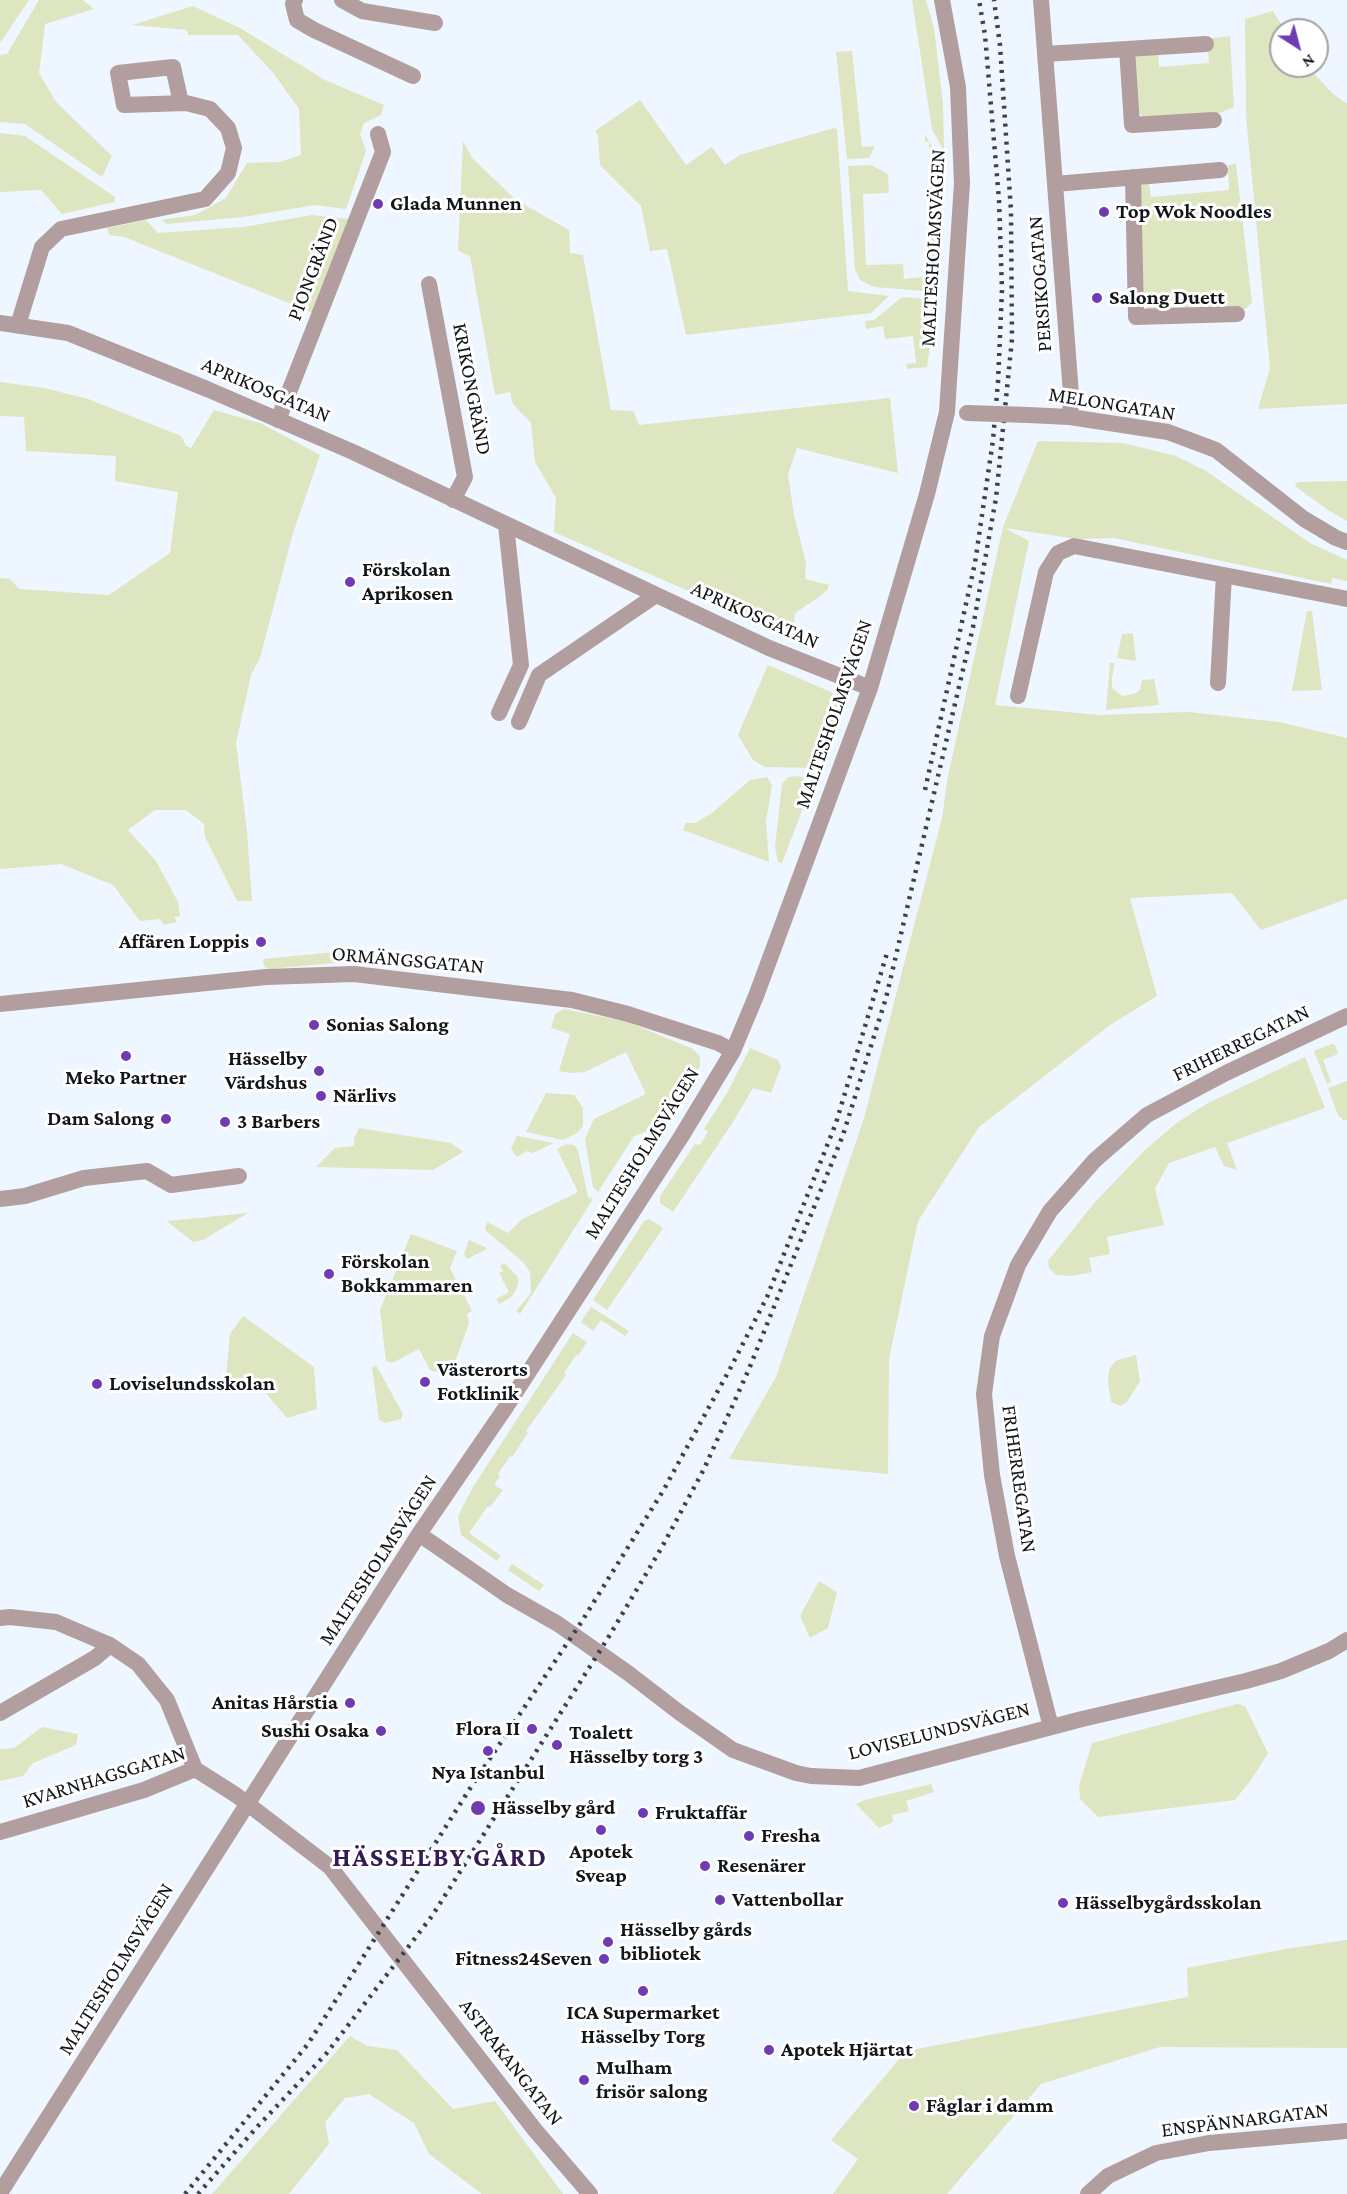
<!DOCTYPE html>
<meta charset="utf-8">
<style>
body{margin:0}
#map{position:relative;width:1347px;height:2194px;overflow:hidden;background:#eef6ff;font-family:"Crimson Pro",serif}
canvas{display:block}
.north{position:absolute;left:1269px;top:18px;width:60px;height:60px;box-sizing:border-box;background:#fff;border:2px solid #a1a2a3;border-radius:50%;rotate:144deg;font-size:16px;font-weight:700;line-height:24px;text-align:center;color:#131619}
.north::after{content:'';display:block;margin:auto;width:21px;height:27px;background:#6e3bb3;clip-path:polygon(50% 0,100% 100%,50% 72%,0 100%)}
</style>
<div id="map">
<canvas width="1347" height="2194"></canvas>
<div class="north">N</div>
</div>
<script>
const ctx = document.querySelector('canvas').getContext('2d');
ctx.lineJoin = 'round';
function fill(path, color) {
  ctx.fillStyle = color;
  ctx.fill(path, 'evenodd');
}
function shape(rows) {
  const path = new Path2D();
  for (const r of rows) {
    path.moveTo(r[0], r[1]);
    for (let i = 2; i < r.length; i += 2) path.lineTo(r[i], r[i + 1]);
  }
  return path;
}
function trace(path, color, width, dash) {
  ctx.strokeStyle = color;
  ctx.lineWidth = width;
  ctx.lineCap = dash ? 'butt' : 'round';
  ctx.setLineDash(dash || []);
  ctx.stroke(path);
}
function drawText(font, color, halo, rows, align = 'center') {
  ctx.font = font + ' "Crimson Pro",serif';
  ctx.lineWidth = 6;
  ctx.setLineDash([]);
  ctx.textBaseline = 'middle';
  ctx.strokeStyle = halo;
  ctx.fillStyle = color;
  for (const [text, x, y, turn = 0] of rows) {
    ctx.save();
    ctx.translate(x, y);
    ctx.rotate((+turn || 0) * Math.PI / 180);
    ctx.textAlign = isNaN(turn) ? turn : align;
    if (halo) ctx.strokeText(text, 0, 0);
    ctx.fillText(text, 0, 0);
    ctx.restore();
  }
}
fill(shape([
 [0,0,29,0,0,43],
 [39,0,83,0,94,9,45,24,39,73,56,102,112,156,102,177,25,124,0,122,0,55,7,54],
 [912,0,926,0,934,28,943,104,944,151,932,129],
 [193,6,240,28,325,80,384,105,381,115,364,123,360,134,366,151,346,209,315,205,243,217,167,224,161,220,195,215,226,198,247,163,280,162,301,155,299,109,274,74,238,35,188,35,187,30,132,25],
 [1273,11,1285,30,1281,30,1281,66,1307,66,1332,93,1347,104,1347,404,1258,409,1270,368,1246,116,1245,19],
 [1230,36,1234,107,1212,116,1147,119,1141,115,1136,106,1133,60,1140,53,1158,52,1159,67,1209,63,1207,39],
 [852,51,862,147,875,146,869,158,847,159,836,52],
 [640,100,686,165,712,147,725,165,740,155,834,128,837,129,848,291,889,296,871,313,686,335,667,249,650,251,641,206,600,165,598,136,595,131],
 [0,133,25,136,115,197,114,202,62,214,41,190,0,192],
 [925,134,944,168,942,205,928,206,928,195,931,192,929,142,925,142],
 [463,141,472,158,516,200,569,230,570,253,583,255,611,410,633,411,639,425,890,398,898,473,797,448,788,474,794,515,806,563,805,579,829,585,827,590,819,597,795,613,793,637,554,532,556,498,535,462,531,423,513,404,510,392,495,395,470,256,458,251],
 [1236,164,1252,303,1244,310,1147,309,1141,299,1138,185,1149,184,1151,197,1229,190,1228,165],
 [871,165,888,174,889,193,863,194,866,265,903,264,904,279,932,276,936,283,936,292,874,287,860,280,855,269,848,166],
 [312,215,348,219,314,313,124,237,109,235,107,228,146,220,158,233,243,227],
 [942,216,938,264,930,264,932,217],
 [902,297,936,300,927,367,907,369,906,364,916,363,913,336,885,339,883,326,866,329,865,321,874,320],
 [0,382,44,388,88,399,181,436,186,446,191,448,214,410,260,423,320,455,293,533,260,658,251,675,236,743,247,832,252,901,237,901,205,837,204,824,186,810,155,810,128,830,156,861,178,902,180,916,174,917,177,922,164,925,160,919,140,921,113,885,61,864,0,869,0,578,10,579,19,589,109,595,170,553,178,492,115,481,116,456,26,451,24,417,0,416],
 [1038,441,1123,443,1176,456,1206,471,1310,543,1347,560,1347,581,1332,578,1331,584,1114,538,1077,539,1005,528,1029,541,995,705,1099,715,1188,712,1279,722,1347,738,1347,899,1261,930,1232,893,1130,898,1157,996,1110,1025,979,1127,918,1221,889,1359,888,1474,729,1459,776,1377,864,1118,942,818,948,776,1003,527],
 [1347,481,1347,521,1328,510,1295,486,1297,482],
 [1307,611,1312,611,1322,690,1292,691],
 [1133,633,1136,661,1117,658,1122,634],
 [1110,663,1115,663,1112,677,1112,688,1122,696,1134,694,1140,690,1142,680,1154,679,1159,705,1106,710],
 [768,665,831,692,837,700,839,707,817,768,765,767,753,760,738,735],
 [797,776,814,779,782,863,778,862,775,847,782,784,788,777],
 [767,777,772,785,766,821,769,862,683,830,686,823,695,823,712,813,750,780],
 [366,949,367,960,268,969,264,966,263,959],
 [564,1009,628,1022,693,1049,700,1056,700,1066,666,1124,634,1136,598,1192,593,1187,585,1139,594,1119,646,1094,626,1052,585,1072,571,1073,559,1071,570,1034,551,1028,555,1014],
 [1332,1044,1335,1045,1338,1054,1323,1060,1331,1082,1327,1084,1314,1051],
 [750,1048,778,1060,781,1067,771,1093,753,1088,733,1122,673,1212,660,1203,660,1196,695,1144,700,1145,708,1132,704,1129,727,1093],
 [1305,1057,1325,1108,1227,1143,1237,1170,1224,1166,1215,1147,1169,1163,1155,1189,1164,1225,1107,1237,1110,1254,1089,1258,1092,1272,1072,1276,1056,1275,1049,1268,1048,1261,1095,1202,1146,1149,1178,1122,1208,1103],
 [1347,1081,1347,1120,1343,1120,1338,1115,1328,1088],
 [546,1093,574,1095,583,1108,583,1126,577,1133,563,1140,526,1132],
 [359,1128,451,1143,463,1152,433,1170,316,1167,335,1148,354,1146,354,1138],
 [517,1136,554,1143,533,1153,527,1151,517,1157,511,1149],
 [566,1144,574,1145,578,1150,588,1197,593,1199,520,1314,516,1311,531,1293,530,1272,523,1262,485,1230,487,1222,508,1233,521,1220,578,1192,557,1149],
 [248,1213,203,1240,193,1242,167,1221],
 [649,1219,663,1228,607,1310,593,1300,644,1221],
 [411,1234,457,1251,450,1268,472,1311,467,1314,469,1323,450,1376,430,1370,419,1349,392,1363,386,1361,380,1310],
 [469,1240,485,1247,487,1249,467,1259,464,1254],
 [504,1263,518,1277,518,1284,515,1292,510,1298,499,1304,496,1299,509,1292,499,1273,503,1271,500,1266],
 [591,1307,629,1331,625,1336,601,1320,593,1331,581,1322],
 [243,1316,314,1367,317,1409,287,1418,259,1385,225,1388,230,1334],
 [573,1333,587,1342,578,1356,576,1355,564,1373,566,1375,526,1431,528,1433,512,1457,510,1456,498,1474,500,1476,494,1485,503,1490,490,1507,488,1506,469,1533,501,1556,497,1561,461,1535,458,1516,473,1487],
 [1136,1355,1140,1381,1127,1402,1120,1406,1111,1402,1108,1383,1109,1370,1115,1361],
 [376,1365,403,1414,401,1419,385,1423,379,1420,372,1367],
 [512,1564,544,1585,539,1591,508,1570],
 [819,1581,837,1592,828,1628,810,1638,800,1616],
 [1237,1704,1245,1706,1268,1753,1251,1780,1235,1800,1098,1817,1080,1799,1079,1786,1092,1743],
 [42,1727,78,1734,76,1745,33,1763,23,1776,0,1781,0,1749,14,1748],
 [931,1784,934,1792,906,1801,909,1811,892,1815,893,1822,879,1828,856,1804,865,1800],
 [1347,1940,1347,2048,1160,2047,1041,2084,947,2194,833,2194,858,2159,831,2140,906,2051,1188,1997,1187,1968,1285,1949],
 [350,2036,367,2046,397,2050,453,2109,495,2101,563,2194,482,2194,429,2154,414,2123,369,2094,345,2098,325,2122,329,2144,289,2194,212,2194]
]), '#dee5c1');
trace(shape([
 [295,0,293,4,297,20,314,30,413,76],
 [342,0,362,11,435,23],
 [1041,0,1071,394,1070,417],
 [1127,49,1206,44],
 [1045,54,1127,49,1132,125,1214,120],
 [1133,177,1136,317,1237,314],
 [1055,184,1220,170],
 [429,284,465,477,453,500],
 [0,323,68,333,207,389,353,452,769,648,870,688],
 [18,325,42,247,61,229,205,199,228,173,234,148,228,128,210,109,186,103,124,105,118,73,173,67,181,103],
 [1028,415,1070,417,1168,432,1216,450,1304,519,1336,538,1347,542],
 [278,420,383,152,378,134],
 [1218,683,1224,575],
 [1018,696,1046,572,1058,553,1074,546,1347,599],
 [499,713,521,665,506,525],
 [519,722,539,675,656,595],
 [0,1004,266,977,354,974,572,1000,628,1014,718,1043,733,1051],
 [0,1199,25,1196,84,1178,147,1171,171,1185,239,1176],
 [419,1534,507,1595,558,1624,628,1673,680,1713,733,1750,796,1773,811,1776,859,1778,1082,1719,1246,1681,1281,1671,1329,1651,1347,1640],
 [0,1618,10,1617,56,1622,110,1645,138,1664,167,1700,195,1769],
 [0,1713,95,1658,110,1645],
 [1051,1727,1007,1556,992,1475,984,1394,992,1336,1018,1265,1050,1211,1095,1160,1147,1115,1226,1073,1347,1016],
 [0,1832,144,1790,195,1769,236,1795,330,1867,535,2130,590,2194],
 [0,2193,419,1534,506,1407,681,1137,733,1051,756,996,870,688,927,494,947,412,962,183,958,87,942,0],
 [1088,2194,1108,2176,1156,2153,1209,2143,1347,2131]
]), '#b29d9f', 16);
trace(shape([
 [925,790,975,563,993,440,998,382,1002,290,999,200,985,35,979,0],
 [185,2194,308,2044,469,1790,582,1621,663,1491,731,1367,767,1297,836,1123,887,953],
 [198,2194,257,2127,326,2054,432,1916,608,1638,662,1547,704,1469,749,1369,843,1135,886,998,973,627,996,498,1012,339,1011,211,1000,45,994,0]
]), '#3e4246', 4.5, [3, 6]);
trace(shape([
 [967,413,1028,415]
]), '#b29d9f', 16);
for (const [x, y, r, color] of [
 [378,204,6,"#6e3bb3"],
 [1104,212,6,"#6e3bb3"],
 [1097,298,6,"#6e3bb3"],
 [350,582,6,"#6e3bb3"],
 [261,942,6,"#6e3bb3"],
 [314,1025,6,"#6e3bb3"],
 [126,1056,6,"#6e3bb3"],
 [319,1071,6,"#6e3bb3"],
 [321,1096,6,"#6e3bb3"],
 [166,1119,6,"#6e3bb3"],
 [225,1122,6,"#6e3bb3"],
 [329,1274,6,"#6e3bb3"],
 [425,1382,6,"#6e3bb3"],
 [97,1384,6,"#6e3bb3"],
 [350,1703,6,"#6e3bb3"],
 [532,1729,6,"#6e3bb3"],
 [381,1731,6,"#6e3bb3"],
 [557,1745,6,"#6e3bb3"],
 [488,1751,6,"#6e3bb3"],
 [478,1808,8,"#6e3bb3"],
 [643,1813,6,"#6e3bb3"],
 [601,1830,6,"#6e3bb3"],
 [749,1836,6,"#6e3bb3"],
 [705,1866,6,"#6e3bb3"],
 [720,1900,6,"#6e3bb3"],
 [1063,1903,6,"#6e3bb3"],
 [608,1942,6,"#6e3bb3"],
 [604,1959,6,"#6e3bb3"],
 [643,1991,6,"#6e3bb3"],
 [769,2050,6,"#6e3bb3"],
 [584,2080,6,"#6e3bb3"],
 [914,2106,6,"#6e3bb3"]
]) {
  const dot = new Path2D();
  dot.arc(x, y, r, 0, 2 * Math.PI);
  ctx.fillStyle = color;
  ctx.fill(dot);
  trace(dot, '#fff', 2);
}
drawText('bold 21px', '#131619', '#fff', [
 ["Glada Munnen",390,204],
 ["Top Wok Noodles",1116,212],
 ["Salong Duett",1109,298],
 ["Förskolan",362,570],
 ["Aprikosen",362,594],
 ["Affären Loppis",249,942,"right"],
 ["Sonias Salong",326,1025],
 ["Hässelby",307,1059,"right"],
 ["Värdshus",307,1083,"right"],
 ["Meko Partner",126,1078,"center"],
 ["Närlivs",333,1096],
 ["Dam Salong",154,1119,"right"],
 ["3 Barbers",237,1122],
 ["Förskolan",341,1262],
 ["Bokkammaren",341,1286],
 ["Västerorts",437,1370],
 ["Fotklinik",437,1394],
 ["Loviselundsskolan",109,1384],
 ["Anitas Hårstia",338,1703,"right"],
 ["Flora II",520,1729,"right"],
 ["Sushi Osaka",369,1731,"right"],
 ["Toalett",569,1733],
 ["Hässelby torg 3",569,1757],
 ["Nya Istanbul",488,1773,"center"],
 ["Hässelby gård",492,1808],
 ["Fruktaffär",655,1813],
 ["Fresha",761,1836],
 ["Apotek",601,1852,"center"],
 ["Sveap",601,1876,"center"],
 ["Resenärer",717,1866],
 ["Vattenbollar",732,1900],
 ["Hässelbygårdsskolan",1075,1903],
 ["Hässelby gårds",620,1930],
 ["bibliotek",620,1954],
 ["Fitness24Seven",592,1959,"right"],
 ["ICA Supermarket",643,2013,"center"],
 ["Hässelby Torg",643,2037,"center"],
 ["Apotek Hjärtat",781,2050],
 ["Mulham",596,2068],
 ["frisör salong",596,2092],
 ["Fåglar i damm",926,2106]
], 'left');
drawText('21px', '#131619', '#fff', [
 ["MALTESHOLMSVÄGEN",933,248,-87],
 ["PIONGRÄND",313,269,-69],
 ["PERSIKOGATAN",1040,284,-94],
 ["KRIKONGRÄND",472,389,79],
 ["APRIKOSGATAN",266,390,23],
 ["MELONGATAN",1112,404,9],
 ["APRIKOSGATAN",755,615,24],
 ["MALTESHOLMSVÄGEN",834,714,-71],
 ["ORMÄNGSGATAN",408,960,5],
 ["FRIHERREGATAN",1241,1043,-26],
 ["MALTESHOLMSVÄGEN",642,1153,-58],
 ["FRIHERREGATAN",1019,1479,82],
 ["MALTESHOLMSVÄGEN",378,1560,-57],
 ["LOVISELUNDSVÄGEN",939,1731,-14],
 ["KVARNHAGSGATAN",104,1777,-17],
 ["MALTESHOLMSVÄGEN",116,1969,-58],
 ["ASTRAKANGATAN",511,2062,52],
 ["ENSPÄNNARGATAN",1245,2120,-7]
]);
ctx.letterSpacing = '1.5px';
drawText('bold 27px', '#331b55', '#fff', [
 ["HÄSSELBY GÅRD",440,1858]
]);
ctx.letterSpacing = '0px';
</script>
